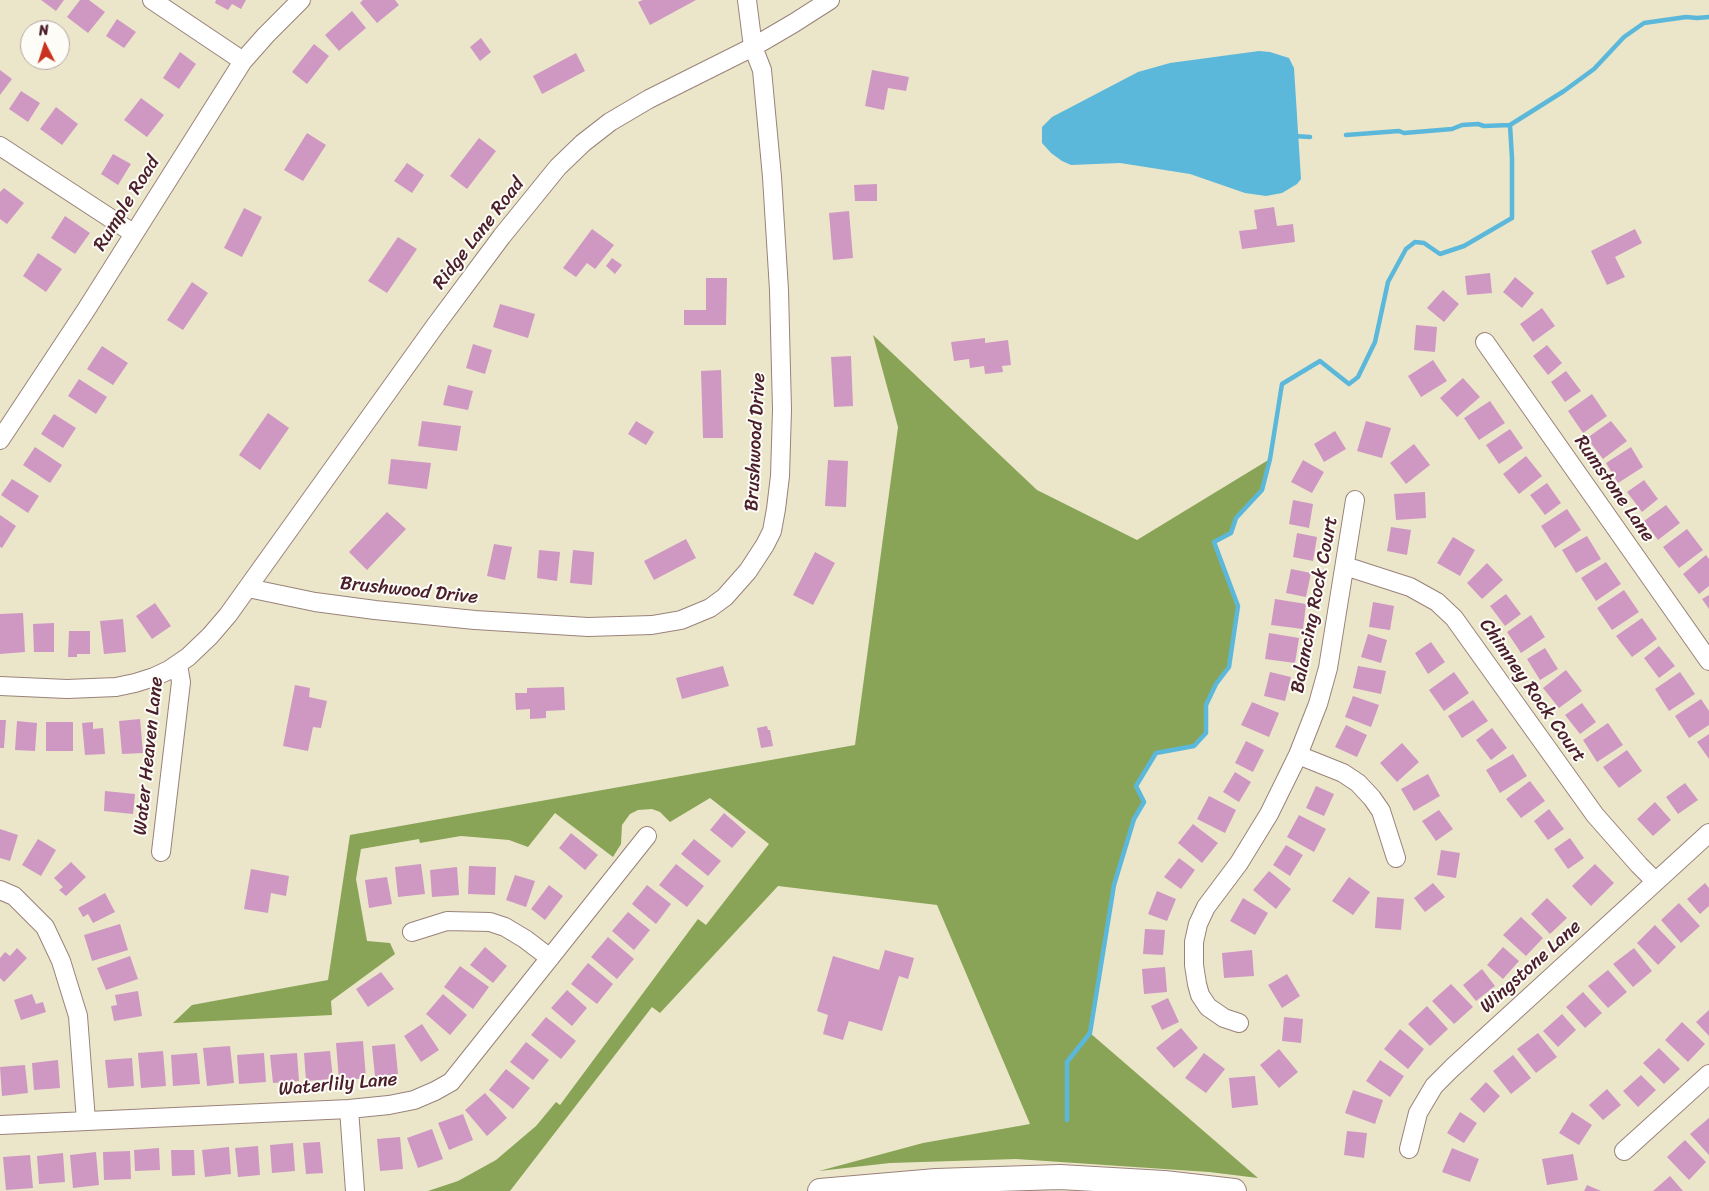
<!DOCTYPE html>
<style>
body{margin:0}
#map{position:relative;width:1709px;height:1191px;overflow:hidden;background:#ebe6c9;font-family:Sriracha,sans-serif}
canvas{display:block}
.north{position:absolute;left:20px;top:20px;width:50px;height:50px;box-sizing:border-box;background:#fdfcf7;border:1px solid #b5a4a5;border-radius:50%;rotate:355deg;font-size:14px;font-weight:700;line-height:20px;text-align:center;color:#4a1f2b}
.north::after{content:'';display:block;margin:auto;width:18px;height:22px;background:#c8321e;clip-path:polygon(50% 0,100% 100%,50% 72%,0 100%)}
</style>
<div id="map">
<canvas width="1709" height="1191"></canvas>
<div class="north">N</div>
</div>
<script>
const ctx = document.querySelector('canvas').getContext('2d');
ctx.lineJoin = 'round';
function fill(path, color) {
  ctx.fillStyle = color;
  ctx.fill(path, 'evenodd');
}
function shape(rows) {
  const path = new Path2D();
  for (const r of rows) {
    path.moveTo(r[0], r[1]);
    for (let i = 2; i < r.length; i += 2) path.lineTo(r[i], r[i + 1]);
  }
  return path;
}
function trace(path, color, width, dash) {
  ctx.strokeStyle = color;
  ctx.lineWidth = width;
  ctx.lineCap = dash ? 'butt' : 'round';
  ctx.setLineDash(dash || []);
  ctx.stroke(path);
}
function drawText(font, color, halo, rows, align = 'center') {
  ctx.font = font + ' Sriracha,sans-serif';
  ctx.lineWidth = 4;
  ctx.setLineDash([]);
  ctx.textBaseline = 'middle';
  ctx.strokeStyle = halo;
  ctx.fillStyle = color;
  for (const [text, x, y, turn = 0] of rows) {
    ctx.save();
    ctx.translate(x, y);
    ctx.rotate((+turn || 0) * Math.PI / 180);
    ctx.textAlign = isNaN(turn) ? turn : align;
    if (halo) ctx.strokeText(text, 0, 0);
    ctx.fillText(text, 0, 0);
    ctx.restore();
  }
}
fill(shape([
 [873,335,1037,490,1137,540,1270,459,1262,490,1236,518,1231,533,1214,542,1238,606,1229,667,1216,684,1206,705,1206,733,1194,746,1156,753,1136,785,1144,802,1134,819,1114,885,1090,1033,1258,1178,1209,1172,1016,1159,890,1163,819,1171,923,1143,1030,1124,937,905,778,886,660,1013,652,1007,510,1191,428,1191,458,1181,496,1160,536,1126,556,1102,560,1105,698,919,706,925,769,844,710,798,670,822,660,812,652,809,638,810,630,814,622,825,621,844,613,857,555,813,528,847,509,840,461,836,420,843,419,839,361,849,356,879,367,941,390,943,395,954,331,1001,332,1015,173,1023,192,1005,328,980,350,835,855,745,898,427]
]), '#89a456');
fill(shape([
 [1259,51,1270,52,1289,58,1294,68,1301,179,1297,184,1282,193,1266,196,1245,193,1190,174,1120,163,1071,165,1062,161,1051,153,1042,143,1042,127,1052,117,1138,72,1170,63]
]), '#5cb8da');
trace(shape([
 [1346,135,1399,131,1404,133,1452,129,1462,125,1478,124,1484,126,1510,125,1564,91,1594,69,1624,37,1644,23,1686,17,1697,18,1709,17],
 [1294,136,1310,137],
 [1067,1120,1067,1062,1090,1033,1114,885,1134,819,1144,802,1136,786,1156,753,1194,746,1206,733,1206,705,1216,684,1229,667,1238,606,1214,542,1231,533,1236,518,1262,490,1270,459,1282,384,1320,361,1349,384,1358,377,1375,342,1388,282,1406,249,1415,242,1424,243,1440,254,1464,246,1512,218,1512,158,1510,125]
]), '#5cb8da', 4.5);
fill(shape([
 [41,0,64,0,56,11],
 [80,0,89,0,105,12,88,33,67,17],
 [216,0,246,0,241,9,232,4,228,10,215,3],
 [363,0,395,0,399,5,377,23,360,3],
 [643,0,696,0,650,25,638,2],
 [352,11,366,28,339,51,325,35],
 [117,19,136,32,124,48,106,36],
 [481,38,491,52,480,61,470,47],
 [314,44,329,56,307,84,292,72],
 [180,52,196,64,179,89,163,78],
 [576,53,585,71,542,94,533,76],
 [0,70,12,79,0,95],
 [872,70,909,77,906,91,888,88,884,110,865,106],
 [21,91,40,103,28,122,9,109],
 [141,98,164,115,147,137,124,120],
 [56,107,78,124,62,145,40,129],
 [307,133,326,145,303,181,284,170],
 [479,138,496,151,467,189,450,176],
 [113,154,131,164,118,185,101,174],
 [407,163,424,175,412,193,394,181],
 [877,184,877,201,855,201,854,185],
 [4,188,24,203,7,224,0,219,0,192],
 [1274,207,1277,226,1293,224,1295,242,1242,249,1239,231,1257,229,1254,210],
 [244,208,262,217,242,257,224,248],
 [849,211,853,258,833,260,829,213],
 [65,216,90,233,75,254,51,238],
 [592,229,614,245,595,269,587,263,576,277,563,268],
 [1635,229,1642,243,1615,257,1625,277,1607,285,1591,251],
 [398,237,417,249,387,293,368,281],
 [38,253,62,269,46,292,23,276],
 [612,258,622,265,615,274,606,266],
 [1490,273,1492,293,1467,295,1465,276],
 [1515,277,1534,293,1522,308,1503,292],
 [706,278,727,278,726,325,684,325,684,310,706,310],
 [192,282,208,293,183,330,167,320],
 [1443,290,1459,304,1444,322,1427,308],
 [500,304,535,314,528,338,493,327],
 [1542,308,1555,326,1533,342,1520,324],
 [1416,325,1437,327,1435,352,1414,350],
 [985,338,985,343,1008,340,1011,365,1002,366,1003,372,985,374,984,366,970,368,969,359,954,361,951,342],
 [473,344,492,350,485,374,466,368],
 [1547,345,1562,363,1548,375,1533,356],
 [102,346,128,363,113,385,87,369],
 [851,356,853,406,834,407,831,357],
 [1433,360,1447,381,1421,397,1408,376],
 [721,370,723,438,703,438,701,371],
 [1566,371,1581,391,1565,402,1551,382],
 [1463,378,1480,397,1457,417,1440,398],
 [79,379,107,397,96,414,68,396],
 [448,385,473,391,468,410,443,405],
 [1592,394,1607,416,1583,433,1568,411],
 [1490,401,1505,423,1479,440,1464,418],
 [268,413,289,428,260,470,239,455],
 [54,414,76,428,63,448,41,434],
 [422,421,461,426,457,451,418,446],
 [636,421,654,432,646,445,628,434],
 [1366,421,1391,428,1382,458,1357,451],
 [1611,421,1627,441,1603,459,1587,438],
 [1510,429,1523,448,1499,464,1486,445],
 [1335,431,1346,449,1324,462,1314,444],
 [1414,444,1430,465,1406,484,1390,463],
 [35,447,62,465,50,483,23,465],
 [1631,447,1643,467,1618,483,1606,463],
 [1526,456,1542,476,1519,494,1503,474],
 [391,459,431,463,427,489,388,484],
 [828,460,848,461,846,507,825,506],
 [1303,460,1324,472,1312,493,1291,482],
 [12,479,39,496,28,513,1,495],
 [1644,480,1658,499,1642,512,1627,492],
 [1547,483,1561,503,1545,515,1530,495],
 [1425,492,1426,518,1396,520,1394,494],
 [1293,500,1313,504,1309,528,1289,524],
 [1666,505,1680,523,1658,540,1644,521],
 [1567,509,1581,530,1555,548,1541,526],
 [387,512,406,529,367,570,349,552],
 [0,515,16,526,2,548,0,547],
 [1391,527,1411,530,1407,555,1387,551],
 [1687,529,1703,550,1679,568,1663,547],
 [1297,533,1317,537,1313,561,1293,557],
 [1587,536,1601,559,1576,573,1562,550],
 [1453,537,1475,550,1460,576,1437,563],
 [686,539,696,558,654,580,644,561],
 [494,544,512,547,505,580,487,576],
 [539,550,560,552,557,581,537,578],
 [573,550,594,552,592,585,570,583],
 [815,552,835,563,813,605,793,595],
 [1706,555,1709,559,1709,586,1699,594,1683,574],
 [1606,562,1621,584,1596,601,1581,578],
 [1487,563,1503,580,1482,599,1467,583],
 [1291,569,1311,573,1306,597,1286,593],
 [1624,590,1639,612,1612,630,1597,608],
 [1506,594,1521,614,1505,626,1490,606],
 [1709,595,1709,609,1702,599],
 [1275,599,1306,604,1303,629,1271,625],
 [1373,602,1394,606,1390,630,1369,627],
 [155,603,171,626,152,639,136,616],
 [23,613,25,652,0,654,0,614],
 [1531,615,1545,637,1521,653,1507,632],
 [1642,618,1657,639,1632,657,1616,636],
 [123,619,126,652,104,654,100,621],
 [54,623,54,652,34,652,33,624],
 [69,631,90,631,90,654,77,654,77,657,68,657],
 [1269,633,1299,638,1295,663,1265,659],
 [1368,634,1387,640,1381,663,1361,657],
 [1431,642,1445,662,1428,674,1415,653],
 [1659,646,1675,666,1659,678,1644,658],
 [1545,648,1558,669,1540,680,1527,659],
 [723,666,729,686,682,699,676,678],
 [1358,666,1386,671,1381,694,1353,688],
 [1566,670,1582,691,1559,708,1543,688],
 [1270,672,1291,677,1285,701,1264,696],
 [1454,672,1469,693,1444,711,1429,690],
 [1680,672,1695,694,1669,711,1655,689],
 [295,685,310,688,309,697,327,701,321,728,313,727,308,751,283,746],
 [564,687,565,710,546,711,546,718,530,719,530,709,516,710,515,693,527,693,527,688],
 [1353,696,1379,705,1371,727,1345,717],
 [1701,699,1709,711,1709,725,1689,738,1675,716],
 [1473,700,1488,721,1462,738,1448,716],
 [1252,702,1279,713,1269,737,1241,725],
 [1582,703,1596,722,1580,734,1565,715],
 [140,719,143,753,122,754,119,721],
 [0,720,6,720,4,748,0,748],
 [17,721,37,723,35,751,15,750],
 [46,722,73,722,73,751,46,751],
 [93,722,93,729,103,728,105,754,85,755,82,723],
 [1608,723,1623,745,1597,762,1583,740],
 [1346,725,1367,735,1357,757,1335,747],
 [767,726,768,730,770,730,773,746,761,748,757,728],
 [1492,728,1507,748,1491,760,1476,740],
 [1709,734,1709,759,1697,742],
 [1246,741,1264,750,1253,772,1235,763],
 [1402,743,1419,762,1397,782,1380,763],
 [1627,750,1642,771,1619,788,1603,767],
 [1513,754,1527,776,1500,793,1486,770],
 [1235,772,1251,782,1239,802,1223,792],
 [1428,774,1440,796,1414,811,1401,789],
 [1530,781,1545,801,1521,818,1506,799],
 [1685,783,1698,800,1678,814,1666,797],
 [1316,786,1334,794,1324,816,1306,808],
 [105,791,135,794,133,814,104,811],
 [1209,796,1236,810,1225,833,1197,819],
 [1655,802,1671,820,1653,836,1637,819],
 [1549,809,1564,829,1548,840,1534,821],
 [1439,810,1453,829,1436,841,1422,821],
 [724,813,746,832,732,848,710,830],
 [1299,815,1326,829,1314,852,1287,837],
 [1193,824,1218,843,1202,863,1178,843],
 [0,829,18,835,10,861,0,858],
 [571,833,598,855,585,870,559,848],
 [1570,838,1584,858,1568,869,1554,849],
 [38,839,56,850,41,876,22,865],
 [694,839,721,861,708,876,681,854],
 [1286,845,1303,855,1290,876,1273,865],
 [1441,850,1460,853,1456,878,1437,875],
 [1179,858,1195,870,1181,889,1164,877],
 [71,862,86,877,66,896,59,890,63,887,54,878],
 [421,864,425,894,398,897,395,867],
 [676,864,704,886,687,907,659,885],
 [1595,864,1614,883,1591,906,1572,886],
 [469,866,496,867,495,895,468,894],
 [457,867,459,895,432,897,430,870],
 [251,869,289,876,286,896,271,893,268,913,244,909],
 [1269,871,1291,889,1276,909,1253,890],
 [515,875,535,881,526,907,506,900],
 [387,877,392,904,369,908,365,880],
 [1349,877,1370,892,1353,915,1332,901],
 [1433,883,1445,897,1425,912,1414,898],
 [1705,883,1709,888,1709,906,1700,914,1687,899],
 [549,885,563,896,545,920,531,909],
 [647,885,671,904,656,924,632,904],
 [1157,891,1176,899,1167,921,1148,914],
 [105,893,115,912,93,923,88,914,83,917,78,908],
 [1377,897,1404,899,1401,930,1375,928],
 [1243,898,1268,913,1255,935,1230,921],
 [1547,898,1567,918,1550,934,1531,914],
 [1679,903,1700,926,1681,943,1661,920],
 [628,912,650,930,634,950,612,931],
 [1521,917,1543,938,1526,956,1503,935],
 [120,924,128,950,92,961,84,935],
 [1655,925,1676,947,1658,965,1637,943],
 [1145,929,1165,930,1163,955,1143,954],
 [608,937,634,959,617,979,591,957],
 [485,947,507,966,493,983,470,965],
 [1503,947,1519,961,1503,979,1487,965],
 [17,948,27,958,4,982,0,978,0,958,5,952,10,956],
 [1634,948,1652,971,1633,987,1613,964],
 [885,950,914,958,908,979,899,976,882,1031,849,1021,843,1040,823,1034,828,1015,817,1011,833,956,879,970],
 [1252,950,1254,976,1224,978,1222,953],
 [130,956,138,979,106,990,97,968],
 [588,963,613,984,597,1004,571,984],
 [460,966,489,987,473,1009,444,987],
 [1165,967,1167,992,1144,994,1142,969],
 [1482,969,1495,986,1476,1001,1463,985],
 [1608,970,1627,992,1608,1008,1588,986],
 [381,972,394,989,368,1007,356,989],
 [1287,974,1300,996,1282,1008,1268,985],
 [1451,984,1473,1007,1454,1024,1432,1001],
 [567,990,587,1008,572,1026,551,1008],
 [138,991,142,1016,114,1021,111,1006,117,1005,115,995],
 [1583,992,1602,1013,1585,1028,1566,1007],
 [32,994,36,1004,43,1002,46,1012,21,1020,14,1000],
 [443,994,467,1015,450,1035,426,1014],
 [1168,998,1179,1022,1162,1030,1151,1006],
 [1427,1006,1448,1029,1430,1046,1408,1024],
 [1709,1010,1709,1036,1696,1022],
 [1562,1014,1576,1030,1558,1047,1543,1031],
 [546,1017,576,1041,561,1059,531,1035],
 [1284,1017,1303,1019,1301,1043,1282,1041],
 [1682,1022,1705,1044,1688,1062,1665,1040],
 [422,1024,439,1050,421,1062,404,1036],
 [1181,1028,1198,1048,1174,1068,1156,1048],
 [1400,1029,1424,1049,1408,1069,1384,1049],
 [1538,1033,1557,1057,1536,1073,1517,1049],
 [363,1041,366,1078,339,1081,336,1043],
 [526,1042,549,1060,533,1080,510,1062],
 [395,1044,398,1074,375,1077,372,1046],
 [230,1046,234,1083,207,1086,203,1048],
 [1659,1048,1680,1069,1664,1084,1643,1063],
 [1279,1049,1298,1072,1279,1088,1260,1065],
 [163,1051,166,1086,141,1088,138,1053],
 [330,1051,333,1079,306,1081,304,1053],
 [197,1053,200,1084,173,1086,171,1055],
 [264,1053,266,1082,239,1084,237,1055],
 [297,1053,299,1081,273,1083,270,1055],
 [1204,1053,1225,1069,1206,1093,1185,1078],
 [1513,1055,1531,1078,1511,1094,1493,1071],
 [132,1058,134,1086,108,1088,105,1060],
 [58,1060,60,1088,34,1090,32,1063],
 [1380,1060,1404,1076,1390,1097,1366,1081],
 [25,1065,28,1093,2,1096,0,1067],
 [506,1069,530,1088,513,1109,489,1090],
 [1641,1075,1656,1090,1638,1107,1623,1091],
 [1255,1076,1258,1105,1232,1108,1229,1078],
 [1486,1082,1500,1096,1484,1113,1470,1099],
 [1607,1089,1621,1105,1603,1120,1589,1105],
 [1353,1090,1383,1100,1375,1124,1345,1113],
 [485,1093,507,1118,487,1136,465,1110],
 [1460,1112,1477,1123,1464,1143,1447,1133],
 [1572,1112,1592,1125,1579,1145,1559,1133],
 [463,1114,473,1140,449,1150,438,1123],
 [1709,1118,1709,1155,1690,1134],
 [432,1129,443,1159,418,1168,407,1138],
 [1347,1131,1367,1133,1364,1158,1344,1155],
 [400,1137,403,1169,380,1171,377,1139],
 [1685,1140,1706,1162,1689,1180,1667,1157],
 [320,1142,323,1173,306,1174,303,1143],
 [293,1143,295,1171,272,1173,270,1145],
 [258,1146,260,1175,238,1177,235,1148],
 [229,1147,231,1174,205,1177,202,1150],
 [159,1148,160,1170,135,1171,134,1150],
 [1452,1148,1479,1159,1470,1182,1442,1172],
 [171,1150,194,1150,195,1175,172,1176],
 [130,1151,131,1179,104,1180,103,1152],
 [96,1152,99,1185,73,1188,70,1155],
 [63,1153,65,1182,39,1184,37,1156],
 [1573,1154,1578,1180,1547,1185,1542,1159],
 [30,1155,33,1188,6,1190,3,1157],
 [1670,1176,1683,1191,1653,1191],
 [1587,1185,1601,1191,1584,1191]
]), '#ce98c3');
const minor = shape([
 [152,0,243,61],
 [0,146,133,233],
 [1485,342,1709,661],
 [0,440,86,310,243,61,266,35,301,0],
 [1345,566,1410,587,1437,602,1454,618,1595,815,1639,865,1655,881],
 [248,588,315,602,375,610,475,620,588,627,652,625,681,620,710,608,725,597,748,571,765,545,772,531,776,509,780,476,782,410,779,290,772,177,762,70,753,47,747,0],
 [0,686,67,689,116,687,135,683,154,677,169,670,188,657,210,636,228,615,435,326,502,236,558,167,583,143,610,122,649,99,753,47,794,23,830,0],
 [1298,755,1343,773,1358,783,1372,798,1381,811,1396,858],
 [161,852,181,682,178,665],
 [0,890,14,896,45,927,61,961,78,1016,86,1121],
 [412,932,447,921,490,922,505,927,525,939,550,958],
 [1239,1023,1224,1018,1208,1007,1200,995,1197,984,1194,965,1194,942,1198,924,1206,907,1239,863,1269,814,1298,755,1318,704,1328,668,1355,500],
 [349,1109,355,1191],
 [0,1125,349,1109,389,1105,414,1100,435,1091,451,1082,647,836],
 [1409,1149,1418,1113,1434,1086,1452,1068,1709,833],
 [1624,1151,1709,1074]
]);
const secondary = shape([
 [820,1191,936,1181,1060,1177,1164,1183,1234,1191]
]);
trace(minor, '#9a827a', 20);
trace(secondary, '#9a827a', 26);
trace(minor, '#fff', 18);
trace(secondary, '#fff', 24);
drawText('19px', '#4a1f2b', '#fdfcf7', [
 ["Rumple Road",127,204,-58],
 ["Ridge Lane Road",479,234,-52],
 ["Brushwood Drive",756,442,-87],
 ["Rumstone Lane",1614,489,55],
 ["Brushwood Drive",409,591,6],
 ["Balancing Rock Court",1315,605,-79],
 ["Chimney Rock Court",1532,691,55],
 ["Water Heaven Lane",149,756,-84],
 ["Wingstone Lane",1531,967,-42],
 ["Waterlily Lane",338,1085,-5]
]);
</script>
